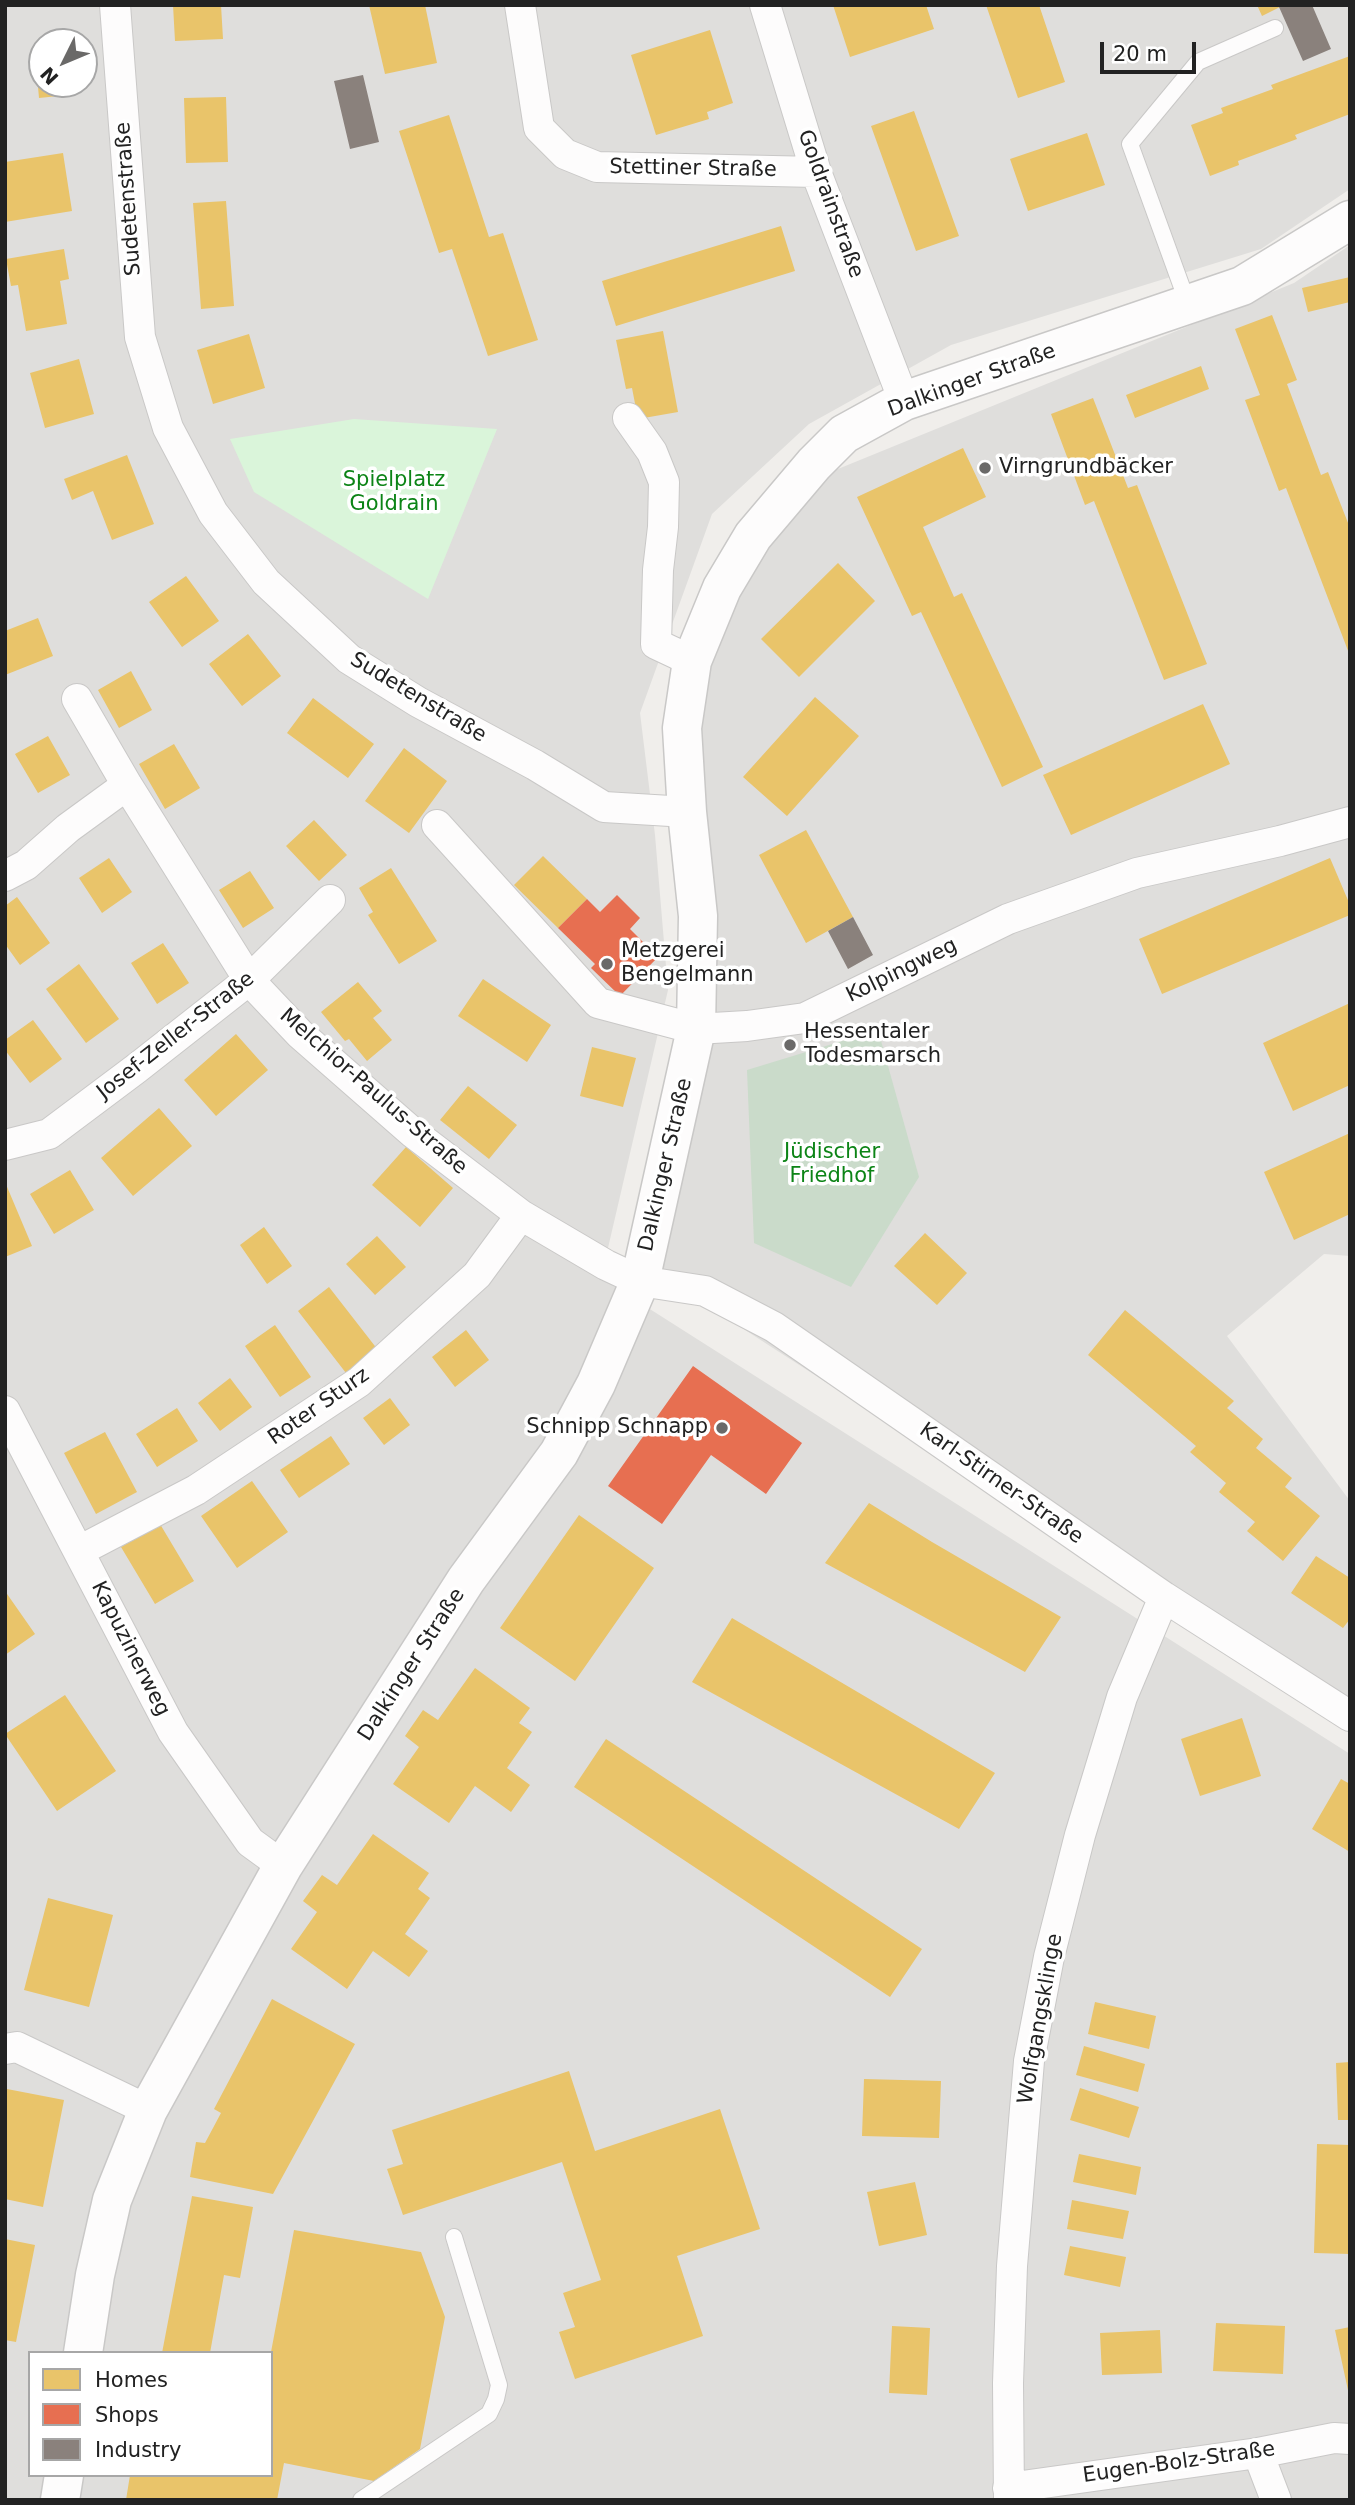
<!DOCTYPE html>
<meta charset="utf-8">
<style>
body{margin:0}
#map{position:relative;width:1355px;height:2505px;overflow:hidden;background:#f0eeeb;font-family:"DejaVu Sans",sans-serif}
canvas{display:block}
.frame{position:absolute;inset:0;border:7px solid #222;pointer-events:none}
.legend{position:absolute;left:28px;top:2351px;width:245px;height:126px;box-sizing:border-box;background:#fff;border:2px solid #a7a7a7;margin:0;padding:9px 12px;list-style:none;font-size:21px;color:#222}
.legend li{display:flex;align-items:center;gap:14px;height:35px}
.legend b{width:35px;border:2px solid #a7a7a7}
.north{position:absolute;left:28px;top:28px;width:70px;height:70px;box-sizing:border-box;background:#fff;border:2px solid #a7a7a7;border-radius:50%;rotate:227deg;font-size:19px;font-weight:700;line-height:28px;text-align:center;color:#222}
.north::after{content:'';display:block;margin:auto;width:24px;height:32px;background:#6a6968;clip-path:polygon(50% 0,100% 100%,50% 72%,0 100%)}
.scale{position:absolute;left:1100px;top:42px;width:96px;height:32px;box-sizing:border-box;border:4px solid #222;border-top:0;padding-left:9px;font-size:21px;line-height:24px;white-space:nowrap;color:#222;-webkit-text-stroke:5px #fff;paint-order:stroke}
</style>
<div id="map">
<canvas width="1355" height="2505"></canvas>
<div class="frame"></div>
<ul class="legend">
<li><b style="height:19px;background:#e9c46a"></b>Homes</li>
<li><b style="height:19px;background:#e76f51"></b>Shops</li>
<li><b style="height:19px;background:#8a817c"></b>Industry</li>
</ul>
<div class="north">N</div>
<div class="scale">20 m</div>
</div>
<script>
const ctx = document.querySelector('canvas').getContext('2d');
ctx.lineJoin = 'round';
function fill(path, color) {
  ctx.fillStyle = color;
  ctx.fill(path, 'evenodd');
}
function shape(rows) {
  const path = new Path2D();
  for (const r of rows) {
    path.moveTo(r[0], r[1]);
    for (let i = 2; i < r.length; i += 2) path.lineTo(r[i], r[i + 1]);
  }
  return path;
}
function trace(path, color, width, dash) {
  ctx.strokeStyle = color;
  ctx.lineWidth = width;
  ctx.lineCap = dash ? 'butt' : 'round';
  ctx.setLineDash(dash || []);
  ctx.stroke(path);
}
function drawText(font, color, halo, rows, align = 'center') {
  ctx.font = font + ' "DejaVu Sans",sans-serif';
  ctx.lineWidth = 7;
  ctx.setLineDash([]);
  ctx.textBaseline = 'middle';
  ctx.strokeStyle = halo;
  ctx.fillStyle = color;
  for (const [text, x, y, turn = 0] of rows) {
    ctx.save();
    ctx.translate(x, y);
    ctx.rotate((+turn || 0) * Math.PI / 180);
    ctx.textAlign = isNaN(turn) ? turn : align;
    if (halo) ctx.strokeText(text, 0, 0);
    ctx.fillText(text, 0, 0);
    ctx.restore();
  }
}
fill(shape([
 [5,5,1350,5,1350,189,1261,249,951,345,809,424,712,514,640,713,655,835,668,990,601,1278,1350,1754,1350,2500,5,2500],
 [42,42,84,42,84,84,42,84],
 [30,2353,271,2353,271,2475,30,2475],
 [1350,245,1350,1256,1324,1254,1227,1336,1350,1501,1350,1721,657,1273,707,1001,713,867,688,779,707,667,756,547,833,471,1294,283]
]), '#dfdedc');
fill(shape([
 [878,1030,919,1177,851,1287,754,1243,747,1070]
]), '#cadbca');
fill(shape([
 [354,419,497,429,428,599,254,492,230,439]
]), '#daf5da');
fill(shape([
 [173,5,221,5,223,39,175,41],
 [369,5,425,5,437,63,385,74],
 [833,5,926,5,934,29,850,57],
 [986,5,1039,5,1065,82,1018,98],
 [1257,5,1284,5,1262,16],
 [710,30,733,103,707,112,709,119,656,135,631,55],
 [42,52,42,84,77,84,78,94,39,98,35,53],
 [1350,56,1350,114,1295,135,1297,139,1238,161,1239,165,1210,176,1191,125,1223,113,1221,108,1273,89,1271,85],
 [226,97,228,162,186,163,184,98],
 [914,111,959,236,916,251,871,126],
 [449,115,489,237,503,233,538,340,488,356,452,249,439,253,399,131],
 [1087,133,1105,185,1028,211,1010,159],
 [63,153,72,211,5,222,5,162],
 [226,201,234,306,201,309,193,203],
 [781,226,795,271,616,326,602,281],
 [64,249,69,279,60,281,67,324,26,331,18,285,11,286,6,259],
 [1350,277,1350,302,1308,312,1302,288],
 [1272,315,1297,380,1287,384,1321,475,1328,472,1350,528,1350,656,1286,488,1279,491,1245,400,1260,395,1235,329],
 [663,331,678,412,638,419,632,388,626,389,616,340],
 [249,334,265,388,213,404,197,350],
 [79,359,94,414,45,428,30,373],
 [1201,366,1209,389,1135,418,1126,395],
 [1093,398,1128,488,1137,485,1207,664,1164,680,1094,501,1085,505,1051,414],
 [963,448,986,497,923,527,954,597,962,593,1043,767,1002,787,921,612,912,616,857,497],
 [127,455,154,524,112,540,93,491,72,500,64,479],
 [838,563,875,601,799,677,761,639],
 [186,576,219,621,182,647,149,602],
 [38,618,53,656,5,675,5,631],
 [248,634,281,676,242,706,209,664],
 [131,671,152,710,119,728,98,690],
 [815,697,859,736,787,816,743,777],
 [313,698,374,744,348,778,287,733],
 [1203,704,1230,764,1071,835,1043,775],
 [48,736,70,775,38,793,15,754],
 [174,744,200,788,165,809,139,764],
 [404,748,447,781,409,833,365,801],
 [314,820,347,855,319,881,286,846],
 [806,830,853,917,806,943,759,855],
 [543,856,587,899,558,928,514,885],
 [109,858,132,892,102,913,79,878],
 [1330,858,1350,905,1350,915,1162,994,1139,939],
 [391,868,437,941,399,964,368,915,373,912,359,888],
 [250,871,274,908,243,928,219,890],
 [17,897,50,943,20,965,5,944,5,906],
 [163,943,189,983,157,1004,131,963],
 [79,964,119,1019,86,1043,46,989],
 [483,979,551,1025,527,1062,458,1016],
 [358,982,382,1011,373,1018,392,1040,367,1061,349,1039,345,1041,321,1012],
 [1350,1003,1350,1085,1293,1111,1263,1043],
 [33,1020,62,1059,30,1083,5,1050,5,1040],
 [236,1034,268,1070,216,1116,184,1080],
 [592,1047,636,1058,623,1107,580,1096],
 [468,1086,517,1125,489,1159,440,1120],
 [159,1108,192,1146,133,1196,101,1158],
 [1350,1133,1350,1214,1294,1240,1264,1172],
 [406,1147,453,1188,420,1227,372,1185],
 [70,1170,94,1210,54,1234,30,1194],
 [5,1182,32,1246,5,1257],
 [264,1227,292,1266,267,1284,240,1245],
 [925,1233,967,1273,937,1305,894,1266],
 [377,1236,406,1267,375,1295,346,1264],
 [329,1287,378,1350,346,1373,298,1311],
 [1125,1310,1234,1401,1227,1408,1263,1439,1256,1448,1292,1478,1285,1487,1320,1516,1283,1561,1247,1531,1255,1522,1219,1492,1226,1483,1190,1452,1196,1446,1088,1355],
 [275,1325,311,1377,280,1397,245,1346],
 [466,1330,489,1360,455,1387,432,1357],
 [230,1378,252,1407,220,1431,198,1403],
 [390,1398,410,1425,384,1445,363,1418],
 [177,1408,198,1441,157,1467,136,1434],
 [105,1432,137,1492,96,1514,64,1453],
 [331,1436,350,1464,299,1498,280,1470],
 [252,1481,288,1532,237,1568,201,1516],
 [869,1503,932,1542,1061,1617,1025,1672,825,1563],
 [579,1515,654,1568,575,1681,500,1628],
 [160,1524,194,1581,155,1604,121,1547],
 [1316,1556,1350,1578,1350,1619,1343,1628,1291,1593],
 [5,1591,35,1634,5,1655],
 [732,1618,995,1773,959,1829,692,1682],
 [475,1668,530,1708,519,1723,532,1732,507,1768,530,1785,511,1812,475,1786,449,1823,393,1784,419,1747,405,1736,423,1710,438,1720],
 [65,1695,116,1771,57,1811,5,1734],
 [1242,1718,1261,1776,1200,1796,1181,1739],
 [606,1739,922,1949,890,1997,574,1787],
 [1341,1779,1350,1784,1350,1852,1312,1829],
 [373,1834,429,1873,418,1889,430,1898,405,1934,428,1951,409,1977,373,1951,347,1989,291,1949,317,1912,303,1901,322,1875,337,1885],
 [48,1898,113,1915,89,2007,24,1990],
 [272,1999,355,2044,273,2194,190,2177,196,2142,205,2143,221,2113,214,2109],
 [1095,2002,1156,2016,1149,2049,1088,2034],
 [1084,2046,1145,2064,1138,2092,1076,2075],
 [1350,2062,1350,2120,1338,2120,1336,2063],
 [569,2071,595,2151,720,2109,760,2229,677,2256,703,2336,575,2379,559,2332,575,2327,563,2293,601,2280,562,2162,403,2215,387,2169,403,2164,392,2130],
 [864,2079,941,2081,939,2138,862,2136],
 [1080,2088,1139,2107,1129,2138,1070,2120],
 [7,2089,64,2100,43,2207,5,2199],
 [1317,2144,1350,2145,1350,2254,1314,2253],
 [1079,2154,1141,2167,1136,2195,1073,2182],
 [915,2182,927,2235,879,2246,867,2192],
 [192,2196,253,2207,240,2278,224,2275,210,2353,162,2353],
 [1072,2200,1129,2211,1123,2239,1067,2229],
 [294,2230,421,2252,445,2317,420,2449,374,2481,284,2463,277,2500,126,2500,130,2475,271,2475,271,2352],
 [5,2239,35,2245,16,2342,5,2340],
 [1070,2246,1126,2257,1120,2287,1064,2275],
 [1216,2323,1285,2326,1283,2374,1213,2371],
 [892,2326,930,2328,927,2395,889,2393],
 [1350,2327,1350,2395,1349,2395,1335,2330],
 [1160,2330,1162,2373,1102,2375,1100,2333]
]), '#e9c46a');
fill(shape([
 [617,895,640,918,630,929,658,957,620,996,591,968,595,964,558,928,587,899,600,912],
 [693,1366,802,1443,766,1494,711,1455,662,1524,608,1486]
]), '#e76f51');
fill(shape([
 [1284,5,1312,5,1331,49,1303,61,1279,7],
 [363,75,379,142,350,149,334,81],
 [853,917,873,955,848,969,828,931]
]), '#8a817c');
const service = shape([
 [1188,304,1130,144,1198,62,1275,28],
 [361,2500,489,2414,496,2399,499,2385,454,2237]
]);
const minor = shape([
 [115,5,140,337,168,428,213,513,266,582,349,659,418,702,535,765,604,807,687,812],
 [520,5,539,128,565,154,597,167,816,172],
 [765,5,816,172,904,401],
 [628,418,652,452,664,482,663,527,658,570,656,644,692,661],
 [77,699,127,785,249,980,300,1034,412,1132,521,1215,606,1265,640,1281,705,1291,774,1327,1164,1597,1350,1716],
 [437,825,598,1003,696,1029,747,1026,805,1018,1008,919,1137,873,1280,841,1350,822],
 [5,876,26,865,68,828,127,785],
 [5,1145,49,1134,137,1068,249,980,330,900],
 [5,1411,173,1732,250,1842,283,1866],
 [79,1551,196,1490,359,1382,477,1275,521,1215],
 [5,2049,17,2047,148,2110],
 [1258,2453,1276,2500],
 [1008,2488,1258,2453,1334,2438,1350,2439],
 [1009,2500,1008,2383,1012,2266,1029,2061,1049,1957,1080,1835,1122,1697,1164,1597]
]);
const tertiary = shape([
 [83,2353,95,2275,112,2200,148,2110,283,1866,466,1580,559,1453,596,1384,640,1281,696,1029,698,916,687,812,682,728,692,661,722,588,753,536,814,464,844,434,904,401,1242,286,1350,220],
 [60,2500,64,2475]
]);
trace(service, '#c9c8c7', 18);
trace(minor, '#c9c8c7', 32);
trace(tertiary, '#c9c8c7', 41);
trace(service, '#fdfcfc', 16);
trace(minor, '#fdfcfc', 30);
trace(tertiary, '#fdfcfc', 38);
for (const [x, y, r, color] of [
 [985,468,7,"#6a6968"],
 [607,964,7,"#6a6968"],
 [790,1045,7,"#6a6968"],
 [722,1428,7,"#6a6968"]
]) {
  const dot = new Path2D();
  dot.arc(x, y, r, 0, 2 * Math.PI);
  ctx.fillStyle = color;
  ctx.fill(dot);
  trace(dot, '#fff', 2.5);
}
drawText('21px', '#222', '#fff', [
 ["Stettiner Straße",693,169,1],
 ["Sudetenstraße",129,199,-94],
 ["Goldrainstraße",830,204,70],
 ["Dalkinger Straße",972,381,-20],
 ["Sudetenstraße",418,698,31],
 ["Kolpingweg",902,971,-26],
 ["Josef-Zeller-Straße",176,1036,-38],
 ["Melchior-Paulus-Straße",373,1092,41],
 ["Dalkinger Straße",666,1165,-77],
 ["Roter Sturz",319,1407,-35],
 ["Karl-Stirner-Straße",1001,1484,35],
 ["Kapuzinerweg",130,1649,63],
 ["Dalkinger Straße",412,1665,-57],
 ["Wolfgangsklinge",1041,2019,-80],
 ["Eugen-Bolz-Straße",1179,2463,-8]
]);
drawText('21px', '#222', '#fff', [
 ["Virngrundbäcker",999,468],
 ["Metzgerei",621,952],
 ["Bengelmann",621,976],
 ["Hessentaler",804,1033],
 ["Todesmarsch",804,1057],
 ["Schnipp Schnapp",708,1428,"right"]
], 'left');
drawText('21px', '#0c8416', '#fff', [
 ["Spielplatz",394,481],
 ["Goldrain",394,505],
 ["Jüdischer",832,1153],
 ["Friedhof",832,1177]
]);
</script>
